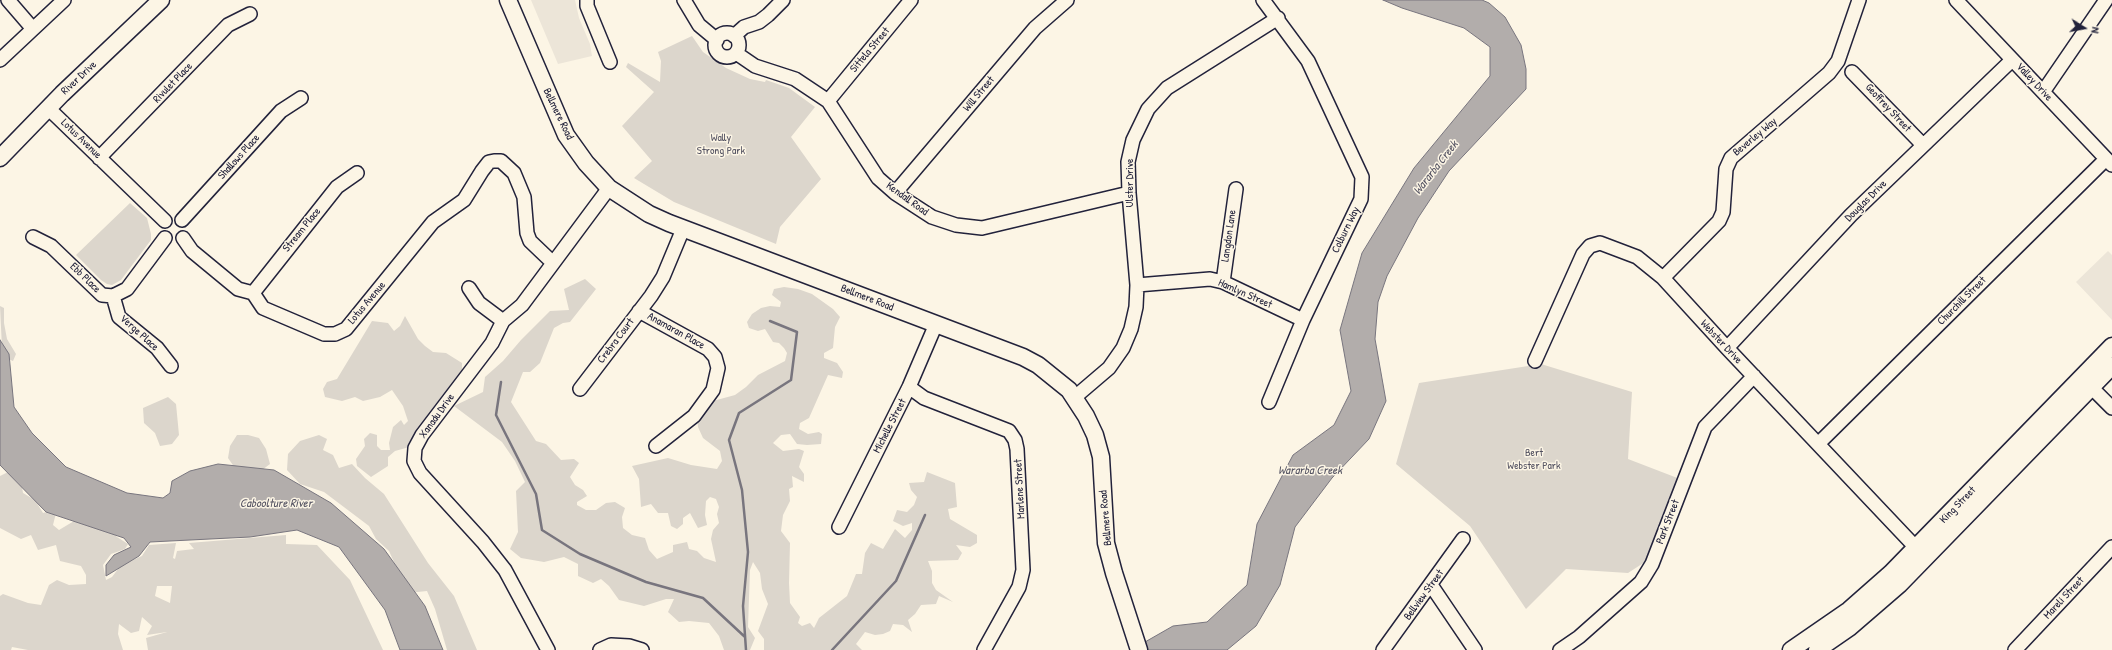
<!DOCTYPE html>
<style>
body{margin:0}
#map{position:relative;width:2112px;height:650px;overflow:hidden;background:#fcf5e5;font-family:"Patrick Hand",sans-serif}
canvas{display:block}
.north{position:absolute;left:2064px;top:8px;width:40px;height:40px;-webkit-text-stroke:3px #fcf5e5;paint-order:stroke;rotate:101deg;font-size:11px;font-weight:700;line-height:16px;text-align:center;color:#22223b}
.north::after{content:'';display:block;margin:auto;width:14px;height:18px;background:#22223b;clip-path:polygon(50% 0,100% 100%,50% 72%,0 100%)}
</style>
<div id="map">
<canvas width="2112" height="650"></canvas>
<div class="north">N</div>
</div>
<script>
const ctx = document.querySelector('canvas').getContext('2d');
ctx.lineJoin = 'round';
function fill(path, color) {
  ctx.fillStyle = color;
  ctx.fill(path, 'evenodd');
}
function shape(rows) {
  const path = new Path2D();
  for (const r of rows) {
    if (r.length === 3) {
      path.moveTo(r[0] + r[2], r[1]);
      path.arc(r[0], r[1], r[2], 0, 2 * Math.PI);
      continue;
    }
    path.moveTo(r[0], r[1]);
    for (let i = 2; i < r.length; i += 2) path.lineTo(r[i], r[i + 1]);
  }
  return path;
}
function trace(path, color, width, dash) {
  ctx.strokeStyle = color;
  ctx.lineWidth = width;
  ctx.lineCap = dash ? 'butt' : 'round';
  ctx.setLineDash(dash || []);
  ctx.stroke(path);
}
function drawText(font, color, halo, rows, align = 'center') {
  ctx.font = font + ' "Patrick Hand",sans-serif';
  ctx.lineWidth = 3;
  ctx.setLineDash([]);
  ctx.textBaseline = 'middle';
  ctx.strokeStyle = halo;
  ctx.fillStyle = color;
  for (const [text, x, y, turn = 0] of rows) {
    ctx.save();
    ctx.translate(x, y);
    ctx.rotate((+turn || 0) * Math.PI / 180);
    ctx.textAlign = isNaN(turn) ? turn : align;
    if (halo) ctx.strokeText(text, 0, 0);
    ctx.fillText(text, 0, 0);
    ctx.restore();
  }
}
fill(shape([
 [531,0,575,0,579,18,590,44,592,56,558,64],
 [2108,251,2112,255,2112,320,2076,282]
]), '#ece5d8');
fill(shape([
 [692,36,703,52,726,68,750,79,765,82,766,80,789,88,815,107,791,137,821,179,780,227,776,244,674,202,634,178,652,161,622,126,654,92,626,67,628,63,660,82,661,61,658,52],
 [130,203,147,218,151,234,151,240,121,280,112,285,107,284,101,280,76,255],
 [585,279,596,289,570,322,563,323,554,328,540,363,530,372,523,372,511,402,536,441,546,444,561,460,574,459,579,463,570,477,575,485,583,490,587,496,577,502,577,505,586,510,596,510,606,503,615,502,625,508,622,517,623,528,632,535,645,538,649,550,657,559,673,552,673,545,687,542,689,549,697,551,704,558,716,562,711,539,713,530,719,523,717,514,719,507,716,499,710,497,706,501,705,515,707,525,698,528,690,513,683,518,683,524,677,529,671,526,668,513,658,513,651,504,641,507,639,479,632,466,668,458,691,465,717,469,722,461,720,451,703,438,698,427,697,416,713,401,735,395,746,387,758,375,785,361,787,353,784,348,779,343,773,342,765,329,758,331,749,328,747,322,752,314,761,308,770,306,780,307,781,302,772,295,774,289,784,287,798,289,812,294,833,309,840,317,835,327,833,348,824,353,824,358,837,363,843,372,842,378,828,375,809,418,800,423,799,429,808,434,819,432,822,434,821,444,807,445,797,444,790,434,781,435,773,443,783,451,799,449,804,451,799,467,804,474,804,482,792,476,793,487,789,489,790,501,783,515,781,531,790,543,789,583,790,603,800,617,798,623,802,626,810,623,814,628,819,618,847,596,856,574,862,574,865,553,871,543,883,549,895,529,905,538,912,530,912,523,903,526,893,521,897,510,907,512,914,505,917,497,911,490,909,483,924,482,927,472,955,483,957,507,948,509,950,519,977,535,977,543,970,547,956,545,962,553,958,560,928,561,932,571,932,583,936,590,953,602,939,596,936,604,921,605,915,614,908,620,912,632,903,625,893,624,890,631,883,634,875,635,865,632,856,644,862,650,764,650,764,639,758,631,768,604,762,589,760,573,753,562,750,570,748,627,755,638,750,650,724,650,719,636,709,623,689,621,679,622,668,612,674,599,666,599,644,606,619,600,609,586,601,579,593,583,578,576,578,564,564,557,544,562,521,558,510,549,518,532,516,491,525,482,515,461,502,442,454,406,483,392,485,377,503,361,521,340,550,311,569,310,564,289],
 [0,306,4,308,4,323,7,339,16,354,13,361,6,358,2,348],
 [405,316,418,339,425,346,433,352,446,353,462,363,462,376,441,397,438,412,413,446,395,451,388,457,388,466,371,477,357,466,356,459,365,446,364,439,370,433,377,435,377,446,381,450,390,450,389,443,393,427,401,420,404,425,408,421,403,406,392,390,380,397,363,401,355,397,342,401,325,397,323,389,327,382,337,379,372,321,388,323,394,331,400,326],
 [1541,364,1632,392,1628,459,1680,479,1648,560,1628,573,1566,569,1526,609,1470,526,1396,464,1419,383],
 [168,397,176,404,179,435,172,444,160,446,155,433,144,423,143,408],
 [237,435,248,435,259,438,266,449,270,464,262,470,237,471,228,458,230,446],
 [319,435,327,439,323,450,333,455,339,468,352,464,365,478,384,494,428,563,454,596,477,650,447,650,435,609,427,591,408,593,389,551,376,539,369,526,324,492,300,484,287,470,288,454,300,441],
 [8,472,21,481,23,493,35,500,43,513,57,509,53,525,59,530,79,518,107,526,117,537,128,544,125,549,111,554,103,565,106,580,112,577,121,565,142,556,149,545,176,543,173,558,175,559,177,551,194,549,189,543,286,535,286,544,317,545,350,580,383,650,148,650,146,638,167,632,147,635,152,626,142,617,139,631,131,633,119,624,118,634,123,650,28,650,12,647,11,650,0,650,0,596,3,594,28,603,41,605,49,585,57,580,69,585,86,584,86,575,81,566,60,561,56,545,38,550,31,535,21,539,0,528,0,476],
 [157,586,172,586,170,603,155,596]
]), '#dcd6cc');
const water = shape([
 [1383,0,1482,0,1489,3,1505,17,1521,45,1526,69,1526,89,1449,171,1418,218,1387,276,1378,302,1375,339,1386,401,1369,439,1332,478,1295,527,1280,585,1256,626,1227,650,1131,650,1173,626,1207,622,1247,585,1257,524,1293,455,1334,425,1351,391,1340,330,1362,253,1414,168,1490,76,1490,47,1464,28,1402,8,1383,0],
 [0,340,9,354,14,407,32,433,66,467,127,493,163,498,170,493,172,481,190,471,218,464,274,470,331,503,384,549,425,606,443,650,400,650,385,610,339,547,297,530,250,537,150,542,139,556,106,576,106,565,114,555,131,547,124,538,46,512,0,465,0,340]
]);
fill(water, '#b2adab');
trace(water, '#78757e', 1);
trace(shape([
 [501,382,496,415,536,494,542,530,580,554,646,582,703,598,745,637],
 [746,650,743,606,748,552,742,490,729,440,739,413,791,380,797,332,770,321],
 [832,650,896,581,925,515]
]), '#78757e', 2.5);
const minor = shape([
 [8,0,33,29],
 [587,0,587,6,610,62],
 [684,0,699,25,717,40],
 [1263,0,1308,61,1362,177,1361,199,1303,320,1269,402],
 [1956,0,2112,165],
 [727,45,12],
 [734,36,744,27,759,22,768,15,783,0],
 [736,53,755,66,795,79,828,101,878,178,895,193,932,217,956,225,982,228,1129,193],
 [0,60,64,0],
 [1852,72,1923,145],
 [2043,92,2106,0],
 [828,101,911,0],
 [48,108,165,221],
 [99,158,228,25,250,14],
 [895,193,1035,28,1067,0],
 [182,220,281,111,301,98],
 [33,237,51,246,102,295,113,296,127,289,165,238],
 [183,238,192,251,238,289,253,293,263,308,324,334,335,334,346,329,433,222,464,200,482,171,489,162,494,161,501,161,514,173,524,197,527,233,530,241,552,262],
 [1663,278,1719,221,1723,212,1726,169,1731,158,1829,73,1838,61,1859,0],
 [1223,282,1236,189],
 [1137,285,1210,279,1223,282,1303,320],
 [469,288,479,303,503,321],
 [253,293,337,187,357,173],
 [113,296,119,317,157,348,171,366],
 [639,311,708,349,715,357,718,368,713,390,694,416,656,446],
 [1727,348,1851,215,2012,60],
 [1535,361,1583,254,1590,246,1600,243,1637,257,1663,278,1727,348,1922,554],
 [2085,381,2112,408],
 [909,387,924,398,1009,431,1015,440,1017,449,1023,570,1019,587,984,650],
 [580,389,651,296,663,277,683,229],
 [1075,397,1109,368,1123,348,1131,329,1136,307,1137,285,1129,193,1128,162,1133,140,1148,109,1167,88,1278,18],
 [1818,444,2106,159],
 [839,527,909,387,936,324],
 [1431,585,1475,650],
 [548,650,505,570,483,542,420,473,414,461,415,448,422,435,492,343,503,321,522,305,609,188],
 [600,650,611,645,629,646,642,650],
 [1383,650,1463,539],
 [1560,650,1579,637,1641,582,1652,564,1705,427,1754,376],
 [2015,650,2112,547]
]);
const major = shape([
 [508,0,566,135,586,163,609,188,649,214,669,223,1023,357,1038,365,1069,390,1086,416,1095,435,1101,457,1106,543,1114,573,1139,650],
 [0,158,62,94,161,0],
 [1791,650,1849,610,1891,573,2112,346],
 [1817,650,1849,628,1900,584,2112,366]
]);
trace(minor, '#22223b', 16);
trace(major, '#22223b', 19);
trace(minor, '#fcf5e5', 13);
trace(major, '#fcf5e5', 16);
drawText('11px', '#22223b', '#fcf5e5', [
 ["Sittela Street",870,50,-50],
 ["River Drive",79,78,-43],
 ["Valley Drive",2034,82,47],
 ["Rivulet Place",173,83,-46],
 ["Will Street",979,94,-50],
 ["Geoffrey Street",1888,108,47],
 ["Bellmere Road",558,114,64],
 ["Beverley Way",1755,137,-40],
 ["Lotus Avenue",81,139,44],
 ["Shallows Place",239,157,-48],
 ["Ulster Drive",1130,183,-90],
 ["Kendall Road",907,199,36],
 ["Douglas Drive",1866,201,-45],
 ["Stream Place",302,230,-51],
 ["Colburn Way",1346,230,-64],
 ["Langdon Lane",1229,236,-82],
 ["Ebb Place",85,278,44],
 ["Hamlyn Street",1245,294,24],
 ["Bellmere Road",867,298,21],
 ["Churchill Street",1962,301,-45],
 ["Lotus Avenue",367,303,-50],
 ["Anamaran Place",676,331,29],
 ["Verge Place",139,333,42],
 ["Crebra Court",616,341,-53],
 ["Webster Drive",1721,342,47],
 ["Xanadu Drive",437,416,-54],
 ["Michelle Street",890,426,-63],
 ["Marlene Street",1020,489,-93],
 ["King Street",1958,505,-46],
 ["Bellmere Road",1106,518,-95],
 ["Park Street",1668,522,-69],
 ["Bellview Street",1424,595,-54],
 ["Mareli Street",2064,598,-47]
]);
drawText('11px', '#504f5f', '#fcf5e5', [
 ["Wally",721,138],
 ["Strong Park",721,151],
 ["Bert",1534,453],
 ["Webster Park",1534,466]
]);
drawText('italic 12px', '#545362', '#fcf5e5', [
 ["Wararba Creek",1436,168,-52],
 ["Wararba Creek",1310,471],
 ["Caboolture River",276,504]
]);
</script>
